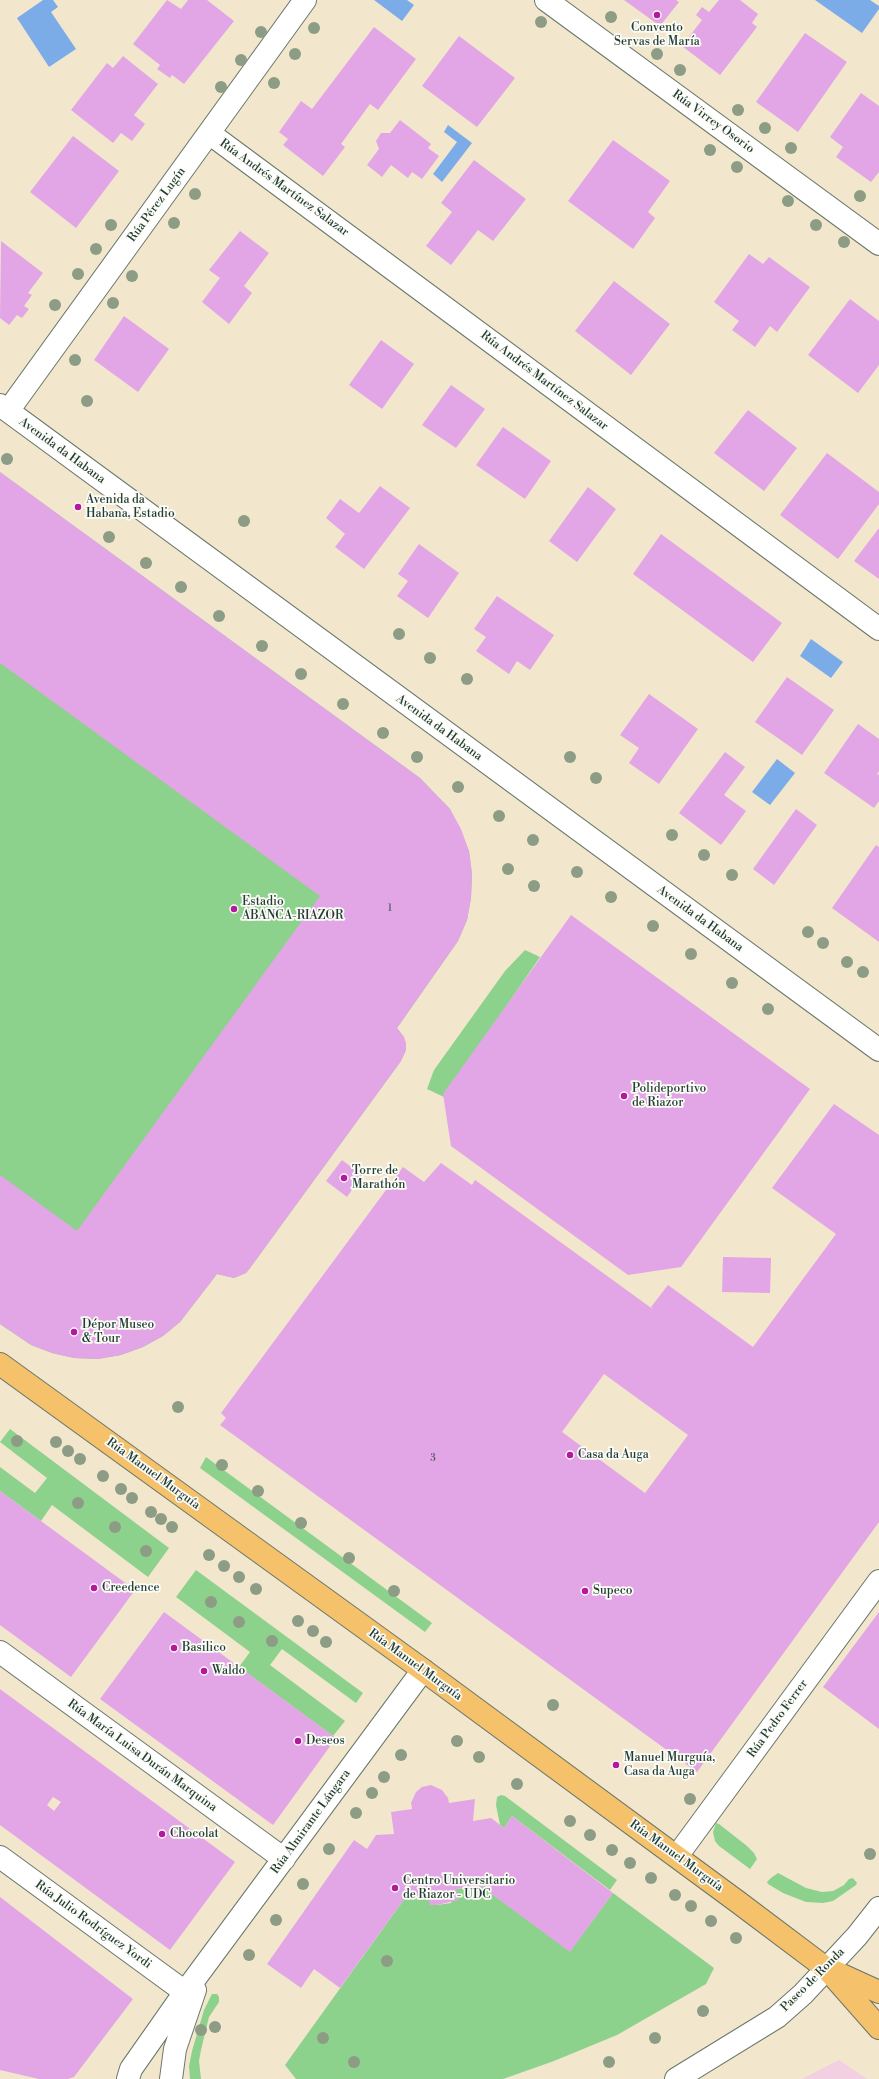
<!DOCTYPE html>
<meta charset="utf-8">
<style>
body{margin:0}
canvas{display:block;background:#f2e6cd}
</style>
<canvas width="879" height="2079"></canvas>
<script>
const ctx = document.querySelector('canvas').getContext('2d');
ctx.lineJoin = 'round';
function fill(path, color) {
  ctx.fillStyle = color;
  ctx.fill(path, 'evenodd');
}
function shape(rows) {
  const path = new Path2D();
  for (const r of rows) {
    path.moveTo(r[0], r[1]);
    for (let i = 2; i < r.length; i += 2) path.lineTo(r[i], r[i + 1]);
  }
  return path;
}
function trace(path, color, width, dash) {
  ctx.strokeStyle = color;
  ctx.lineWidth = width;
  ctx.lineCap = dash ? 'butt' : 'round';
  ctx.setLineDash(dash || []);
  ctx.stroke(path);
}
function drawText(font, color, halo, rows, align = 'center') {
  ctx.font = font + ' "Libre Bodoni",serif';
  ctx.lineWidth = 3.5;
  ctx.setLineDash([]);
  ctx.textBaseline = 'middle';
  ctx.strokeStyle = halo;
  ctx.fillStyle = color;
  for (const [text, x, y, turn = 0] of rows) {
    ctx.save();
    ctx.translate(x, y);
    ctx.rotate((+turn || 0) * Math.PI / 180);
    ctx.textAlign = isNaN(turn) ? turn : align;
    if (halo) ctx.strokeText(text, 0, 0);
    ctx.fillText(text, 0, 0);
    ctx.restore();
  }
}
fill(shape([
 [839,2060,867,2079,802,2079]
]), '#f2cfe1');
fill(shape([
 [0,472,420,778,450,809,469,851,472,874,471,898,467,920,458,941,397,1028,404,1037,406,1050,401,1061,250,1268,246,1273,234,1278,217,1274,180,1322,163,1336,143,1347,121,1355,98,1359,74,1358,52,1353,31,1345,0,1324],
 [525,950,540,957,444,1097,427,1089,434,1070,505,971],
 [10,1429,169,1548,148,1577,52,1505,41,1521,0,1491,0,1467,35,1493,47,1478,0,1442],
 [206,1457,432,1623,425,1632,200,1468],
 [196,1570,363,1693,356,1703,282,1649,270,1665,345,1721,333,1736,239,1667,250,1652,176,1597],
 [501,1795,505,1796,617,1880,610,1890,512,1816,504,1828,500,1825,496,1805,497,1797],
 [716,1823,719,1824,747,1846,754,1853,757,1859,750,1869,719,1846,715,1841,713,1832],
 [778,1873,806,1888,822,1892,833,1891,844,1885,849,1879,853,1878,857,1883,856,1885,833,1901,823,1903,806,1902,783,1893,768,1884,767,1882,771,1878],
 [481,1886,570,1951,613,1893,714,1968,706,1984,617,2035,554,2061,503,2079,296,2079,285,2065,405,1898,428,1894,437,1905,451,1903,456,1889],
 [212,1994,217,1994,219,1997,219,2002,209,2017,201,2050,199,2061,201,2079,190,2079,189,2066,192,2051,204,2010]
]), '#8dd28c');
fill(shape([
 [43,0,53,0,58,7,51,12,76,49,49,67,17,18],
 [374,0,407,0,414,5,402,21],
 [815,0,870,0,879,6,879,9,862,33],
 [448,125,472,143,442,182,433,174,457,142,444,132],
 [811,639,843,662,831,678,800,656],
 [777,759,795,773,770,805,752,792]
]), '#7cace7');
fill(shape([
 [167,0,181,9,188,0,207,0,234,21,184,84,172,75,170,78,157,69,160,65,133,44],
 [624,0,676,0,679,2,660,26],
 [719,0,740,0,758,14,752,23,757,27,720,75,682,46,702,20,696,15,702,7,709,12],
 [374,27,416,59,378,110,370,104,341,144,345,147,323,176,283,145,288,139,279,132,301,101,312,109],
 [805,33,847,62,798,132,756,102],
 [459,36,515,78,477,127,422,86],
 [123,56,158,84,134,115,145,124,132,141,121,133,113,143,71,110,107,63,113,68],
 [861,93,879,106,879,172,871,182,836,157,843,147,830,137],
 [400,120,431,144,428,148,439,156,422,179,412,172,408,178,391,165,382,177,367,165,379,149,376,141,381,133,390,133],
 [73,136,119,171,76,228,30,192],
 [613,140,670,181,648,212,655,218,633,249,568,201],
 [474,160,526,199,493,241,478,230,451,265,426,246,452,212,441,203],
 [240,231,269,253,244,286,252,293,229,324,202,302,220,278,209,270],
 [1,241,43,273,28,293,32,295,24,306,29,309,22,318,17,315,9,325,0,318],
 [749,254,763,264,769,257,810,287,777,332,770,326,755,347,732,330,739,321,714,302],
 [614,281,670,324,631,375,575,331],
 [850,299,879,321,879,365,858,393,808,355],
 [124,316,169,349,138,392,94,360],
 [381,340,414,364,382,409,349,385],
 [451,385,485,409,456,448,422,425],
 [748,410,797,448,764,491,714,453],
 [503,427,551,461,525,499,476,465],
 [827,453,879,492,879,504,838,559,780,515],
 [0,472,420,778,450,809,461,829,469,851,472,874,471,898,467,920,458,941,397,1028,404,1037,406,1043,406,1050,401,1061,250,1268,246,1273,234,1278,217,1274,180,1322,163,1336,143,1347,121,1355,98,1359,74,1358,52,1353,31,1345,0,1324,0,1175,77,1231,320,896,0,663],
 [380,486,410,508,364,569,335,547,345,534,326,518,340,499,359,513],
 [588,487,616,509,577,562,549,541],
 [879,528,879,579,854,561],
 [661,534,782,623,753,662,633,574],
 [419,544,459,573,428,618,397,596,408,581,398,574],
 [497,596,554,635,530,670,517,661,509,674,476,651,486,637,474,629],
 [787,677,834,710,802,755,755,722],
 [649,694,698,729,659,784,629,763,639,748,620,735],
 [858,724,879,739,879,771,877,774,879,775,879,801,874,808,824,773],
 [725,752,745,767,724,795,746,811,721,845,679,813],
 [796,809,817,825,774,885,753,869],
 [876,845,879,847,879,942,832,908],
 [571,915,810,1089,681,1267,628,1275,451,1146,443,1094],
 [834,1104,879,1135,879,1522,697,1772,220,1425,226,1418,221,1413,403,1167,424,1182,441,1163,472,1185,475,1180,654,1310,651,1307,668,1285,753,1347,836,1234,772,1188],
 [604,1374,688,1435,645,1493,562,1432],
 [342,1160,362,1175,347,1197,326,1181],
 [723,1257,771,1258,770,1293,722,1292],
 [0,1491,135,1590,71,1677,0,1625],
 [164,1612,336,1738,273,1825,100,1699],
 [879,1612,879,1729,823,1687],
 [0,1689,235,1862,170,1950,0,1825],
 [53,1797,61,1802,54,1811,47,1805],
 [431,1785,442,1790,448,1798,449,1803,475,1799,473,1821,491,1818,504,1828,512,1816,613,1893,570,1952,481,1886,456,1889,458,1900,437,1905,430,1905,428,1894,405,1898,340,1988,314,1969,301,1988,267,1964,354,1840,367,1849,376,1835,394,1834,391,1812,412,1809,411,1803,416,1792,422,1787],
 [0,1897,133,1999,74,2077,68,2079,39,2079,0,2070]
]), '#e2a6e6');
const minor = shape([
 [546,0,879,244],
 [209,133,879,629],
 [0,405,879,1050],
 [8,411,305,0],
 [0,1652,284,1859],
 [677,1856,879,1581],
 [0,1857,185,1992],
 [128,2079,131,2069,185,1992,423,1670],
 [171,2079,175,2049,195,1990],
 [676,2079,777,2017,803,1994,857,1936,879,1908]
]);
const major = shape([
 [0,1364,423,1670,738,1902,827,1969,879,2028],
 [833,1971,879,1992]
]);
trace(minor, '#69786a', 24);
trace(major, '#69786a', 24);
trace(minor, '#fff', 22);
trace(major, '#f5c16b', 22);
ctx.fillStyle = '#8d9d85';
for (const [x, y] of [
 [611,17],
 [541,22],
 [314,28],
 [261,32],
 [295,54],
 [657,54],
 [241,60],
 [680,70],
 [274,83],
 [221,87],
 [738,110],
 [765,128],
 [791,148],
 [710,150],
 [737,167],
 [195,194],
 [860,196],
 [788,201],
 [174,223],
 [111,225],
 [816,225],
 [844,242],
 [96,249],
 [78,274],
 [132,276],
 [113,303],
 [55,305],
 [75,360],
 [87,401],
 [7,459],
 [244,521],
 [109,537],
 [146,563],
 [181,587],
 [219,616],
 [399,634],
 [262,646],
 [430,658],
 [301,674],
 [467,679],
 [343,704],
 [383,733],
 [417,757],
 [570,757],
 [596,778],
 [458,787],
 [499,816],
 [672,835],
 [533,840],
 [704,855],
 [508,869],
 [577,872],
 [732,875],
 [534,886],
 [611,897],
 [653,926],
 [808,932],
 [823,943],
 [691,954],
 [847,962],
 [863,972],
 [732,983],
 [768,1009],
 [178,1407],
 [17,1441],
 [56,1442],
 [68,1451],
 [80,1459],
 [222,1465],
 [103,1476],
 [121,1489],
 [258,1491],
 [132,1498],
 [78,1503],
 [151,1512],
 [161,1519],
 [301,1523],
 [115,1527],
 [172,1527],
 [146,1551],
 [209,1555],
 [349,1558],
 [224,1566],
 [239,1577],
 [256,1589],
 [394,1591],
 [211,1602],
 [298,1621],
 [239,1622],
 [313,1631],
 [272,1641],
 [326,1642],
 [553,1705],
 [457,1741],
 [401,1755],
 [479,1757],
 [384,1777],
 [517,1784],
 [372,1793],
 [690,1799],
 [356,1813],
 [570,1821],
 [590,1835],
 [329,1849],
 [612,1850],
 [870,1854],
 [630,1863],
 [651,1878],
 [303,1884],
 [675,1895],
 [691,1906],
 [276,1920],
 [711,1921],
 [736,1938],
 [249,1955],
 [387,1961],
 [703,2011],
 [215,2027],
 [201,2030],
 [323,2038],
 [655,2038],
 [354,2062],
 [609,2062]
]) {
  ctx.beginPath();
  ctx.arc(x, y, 6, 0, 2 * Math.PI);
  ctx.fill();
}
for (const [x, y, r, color] of [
 [657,15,4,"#b5179e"],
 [78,507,4,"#b5179e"],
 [234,909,4,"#b5179e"],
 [624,1096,4,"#b5179e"],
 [344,1178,4,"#b5179e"],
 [74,1332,4,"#b5179e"],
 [570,1455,4,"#b5179e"],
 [94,1588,4,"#b5179e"],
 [585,1591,4,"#b5179e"],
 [174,1648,4,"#b5179e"],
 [204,1671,4,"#b5179e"],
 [298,1741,4,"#b5179e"],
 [616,1765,4,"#b5179e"],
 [162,1834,4,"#b5179e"],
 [395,1888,4,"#b5179e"]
]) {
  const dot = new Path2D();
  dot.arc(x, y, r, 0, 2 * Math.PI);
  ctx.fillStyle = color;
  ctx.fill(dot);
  trace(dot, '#fdfcf7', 1.5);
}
drawText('10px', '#505760', null, [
 ["1",390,909],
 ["3",433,1459]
]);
drawText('12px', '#1f3d34', '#fdfcf7', [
 ["Convento",657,28,"center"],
 ["Servas de María",657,42,"center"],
 ["Avenida da",86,500],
 ["Habana, Estadio",86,514],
 ["Estadio",242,902],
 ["ABANCA-RIAZOR",242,916],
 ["Polideportivo",632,1089],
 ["de Riazor",632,1103],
 ["Torre de",352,1171],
 ["Marathón",352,1185],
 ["Dépor Museo",82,1325],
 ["& Tour",82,1339],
 ["Casa da Auga",578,1455],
 ["Creedence",102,1588],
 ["Supeco",593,1591],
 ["Basilico",182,1648],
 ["Waldo",212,1671],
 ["Deseos",306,1741],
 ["Manuel Murguía,",624,1758],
 ["Casa da Auga",624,1772],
 ["Chocolat",170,1834],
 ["Centro Universitario",403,1881],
 ["de Riazor - UDC",403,1895]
], 'left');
drawText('12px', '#1f3d34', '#fdfcf7', [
 ["Rúa Virrey Osorio",713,122,36],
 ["Rúa Andrés Martínez Salazar",284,188,36],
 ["Rúa Pérez Lugín",157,205,-54],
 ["Rúa Andrés Martínez Salazar",544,381,37],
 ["Avenida da Habana",62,451,36],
 ["Avenida da Habana",439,728,36],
 ["Avenida da Habana",700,919,36],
 ["Rúa Manuel Murguía",153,1474,36],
 ["Rúa Manuel Murguía",415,1665,36],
 ["Rúa Pedro Ferrer",778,1719,-54],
 ["Rúa María Luisa Durán Marquina",142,1756,36],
 ["Rúa Almirante Lángara",311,1822,-54],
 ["Rúa Manuel Murguía",676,1856,36],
 ["Rúa Julio Rodríguez Yordi",93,1925,36],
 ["Paseo de Ronda",813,1980,-45]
]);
</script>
